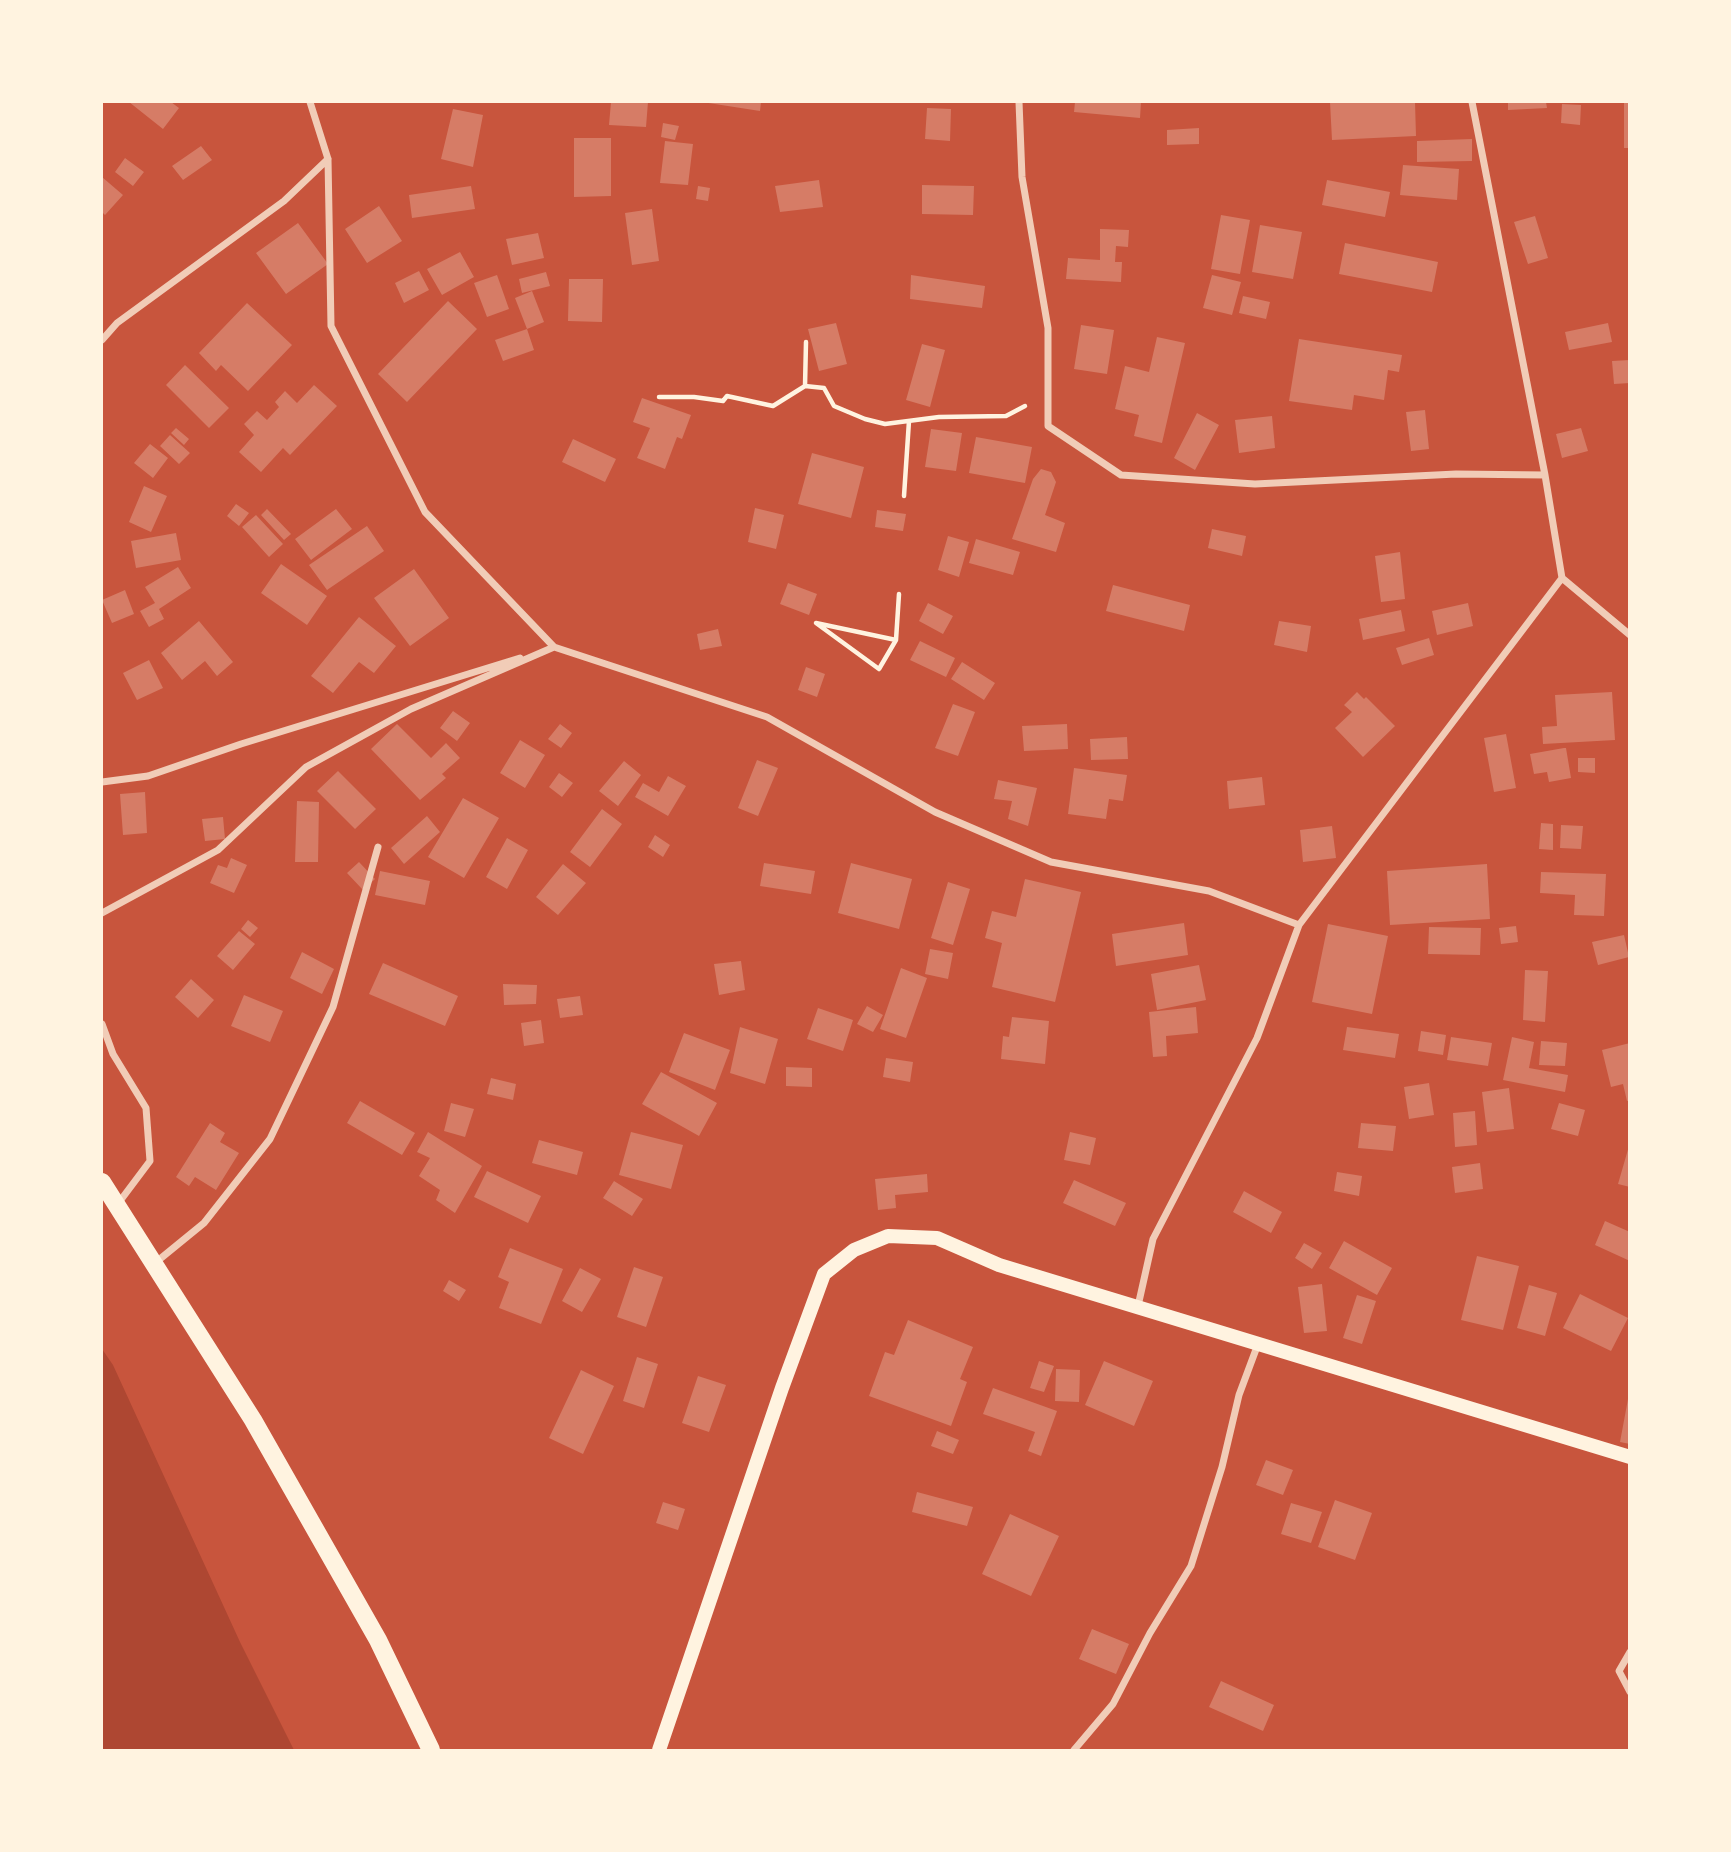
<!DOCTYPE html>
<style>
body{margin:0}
#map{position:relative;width:1731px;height:1852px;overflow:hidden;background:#c8553d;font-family:Signika,sans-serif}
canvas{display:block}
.frame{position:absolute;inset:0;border:103px solid #fff3e0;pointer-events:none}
</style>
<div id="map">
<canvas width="1731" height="1852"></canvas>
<div class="frame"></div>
</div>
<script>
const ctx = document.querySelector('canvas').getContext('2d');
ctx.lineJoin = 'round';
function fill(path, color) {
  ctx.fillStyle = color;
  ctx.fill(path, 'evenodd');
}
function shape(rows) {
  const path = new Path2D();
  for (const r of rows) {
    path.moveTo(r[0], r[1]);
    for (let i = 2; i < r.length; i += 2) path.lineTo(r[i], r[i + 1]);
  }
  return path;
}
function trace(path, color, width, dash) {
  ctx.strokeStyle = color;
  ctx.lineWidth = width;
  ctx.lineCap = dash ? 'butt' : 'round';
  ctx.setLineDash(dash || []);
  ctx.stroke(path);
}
fill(shape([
 [102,1349,113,1365,240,1642,294,1750,102,1750]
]), '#ae4732');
fill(shape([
 [129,102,171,102,179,108,163,129],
 [611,102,648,102,646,127,609,125],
 [702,102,761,102,760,111],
 [1075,102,1141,102,1140,118,1074,112],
 [1330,102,1415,102,1416,136,1332,140],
 [1508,102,1546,102,1547,108,1508,110],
 [1624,102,1630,102,1630,148,1624,148],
 [1562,104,1581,105,1580,125,1561,123],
 [927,108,951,109,950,141,925,139],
 [453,109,483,115,473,167,441,159],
 [663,123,679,126,675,140,661,137],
 [1199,128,1199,144,1167,145,1167,130],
 [574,138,611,138,611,196,574,197],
 [1472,139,1472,161,1417,162,1417,141],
 [665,141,693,144,688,185,660,183],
 [201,146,212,160,183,180,172,166],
 [125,158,144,172,133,186,115,172],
 [1403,165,1459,169,1457,200,1400,195],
 [102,177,123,195,105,215,102,212],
 [819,180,823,207,780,212,775,186],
 [1327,180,1390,192,1385,217,1322,205],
 [922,185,974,186,973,215,922,214],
 [471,186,475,209,412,218,409,195],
 [698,186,710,188,708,201,696,199],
 [379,206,402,241,367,263,345,229],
 [652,209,659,261,632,265,625,213],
 [1221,215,1250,220,1240,274,1211,269],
 [1535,216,1548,258,1528,264,1514,222],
 [298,223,328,264,286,294,256,253],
 [1260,225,1302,232,1293,279,1252,272],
 [1100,229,1129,230,1128,247,1116,246,1115,262,1122,262,1121,282,1066,279,1068,258,1100,260],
 [538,233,544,258,512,265,506,239],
 [1345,243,1438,262,1432,292,1339,274],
 [460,252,474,277,442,295,427,269],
 [419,271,429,290,404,303,395,283],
 [546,272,550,286,522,293,519,279],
 [497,275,509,309,487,317,474,283],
 [911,275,985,286,982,308,910,299],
 [1212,275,1241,282,1232,315,1203,308],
 [569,279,603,279,602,322,568,321],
 [532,291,544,322,527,329,515,298],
 [1243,296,1270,302,1266,319,1239,313],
 [448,301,477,329,407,402,378,374],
 [247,303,292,345,248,391,221,365,216,371,199,353],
 [836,323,847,364,819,371,808,329],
 [1608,323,1612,342,1569,350,1565,332],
 [1081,325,1114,330,1107,374,1074,369],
 [527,329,534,350,503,361,495,340],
 [1157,337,1185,343,1162,443,1134,436,1139,415,1115,409,1125,366,1149,372],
 [1299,339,1402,355,1399,372,1388,370,1384,400,1354,395,1352,410,1289,401],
 [922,344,945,350,930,407,906,400],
 [1630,360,1630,383,1614,384,1612,361],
 [185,365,229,408,209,428,166,385],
 [314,385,337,406,290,455,283,448,261,472,239,452,254,435,244,424,257,411,267,420,279,407,275,402,285,391,297,403],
 [642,398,691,415,682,439,677,437,665,469,637,458,650,428,633,422],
 [1425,410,1429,449,1411,451,1406,412],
 [1197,413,1219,425,1195,470,1174,458],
 [1272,416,1275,448,1239,453,1235,420],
 [176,428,189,439,184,445,171,433],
 [1581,428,1588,451,1562,458,1556,434],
 [931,429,962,433,956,471,925,467],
 [170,435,190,453,179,464,160,446],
 [976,437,1032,447,1025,483,969,473],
 [573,439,616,459,605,482,562,462],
 [150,444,168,458,153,478,134,463],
 [812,453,864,467,851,518,798,504],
 [1041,469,1051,472,1056,482,1045,515,1065,523,1056,552,1012,539,1033,479],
 [144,486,167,496,151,532,129,522],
 [236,504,249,513,239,526,227,516],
 [755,508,784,515,776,549,748,542],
 [267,509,291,534,284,540,261,515],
 [336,509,352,529,311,560,295,539],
 [877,510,906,514,903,531,875,527],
 [256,515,283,544,269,557,242,527],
 [367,526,384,551,327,590,309,565],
 [1212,529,1246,536,1242,556,1208,548],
 [176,533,181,560,136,568,131,541],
 [948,536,969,542,959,577,938,570],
 [976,539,1020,552,1013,575,969,563],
 [1400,552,1405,599,1381,602,1375,556],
 [281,564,327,596,307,625,261,593],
 [178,567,191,588,159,609,164,619,149,627,140,611,155,603,145,587],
 [414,569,449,618,410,646,374,598],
 [788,583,817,594,809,615,780,604],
 [1113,585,1190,605,1184,631,1106,611],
 [125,590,134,614,112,623,102,600],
 [928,603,953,616,943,634,919,621],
 [1468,603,1473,626,1437,635,1432,611],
 [1401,610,1405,631,1363,640,1359,619],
 [359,617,396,646,374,673,359,662,333,693,311,676],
 [199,621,233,662,217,676,205,661,182,680,161,653],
 [1279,621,1311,626,1307,652,1274,645],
 [718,629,722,646,700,650,697,634],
 [1429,638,1434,655,1402,665,1396,648],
 [920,641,955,658,946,677,910,660],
 [149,660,163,688,137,700,123,673],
 [962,662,995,683,984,700,951,679],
 [806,667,825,674,817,697,798,690],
 [1357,692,1364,699,1366,697,1395,726,1363,757,1335,728,1352,712,1344,705],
 [1612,692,1615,740,1543,744,1542,727,1557,726,1555,695],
 [953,704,975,712,958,756,935,748],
 [453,711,470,723,457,741,440,728],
 [397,724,431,758,446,743,460,758,442,774,446,778,420,800,371,749],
 [560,724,572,733,561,748,548,739],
 [1067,724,1068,749,1024,751,1022,726],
 [1506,734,1516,788,1494,792,1484,738],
 [1127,737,1128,759,1091,760,1090,739],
 [520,740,545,755,525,788,500,773],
 [1564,748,1566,748,1571,778,1549,782,1547,772,1534,774,1530,754],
 [1578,758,1595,758,1595,773,1578,772],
 [757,760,778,768,758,816,738,808],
 [624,761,641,775,618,806,599,791],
 [1074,768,1127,775,1123,801,1109,799,1106,819,1068,814],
 [338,771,376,809,355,829,317,791],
 [559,773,573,783,562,797,549,787],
 [668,776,686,786,668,816,635,797,643,783,659,792],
 [1262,777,1265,805,1229,809,1227,781],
 [998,780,1037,788,1028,826,1008,819,1012,801,994,799],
 [145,792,147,833,123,835,120,794],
 [463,798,499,818,464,878,428,857],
 [297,801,319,802,318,862,295,862],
 [602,809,622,824,590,867,570,852],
 [427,816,440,832,404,864,391,848],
 [223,817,225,839,205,841,202,819],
 [1541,823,1553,824,1553,850,1539,849],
 [1561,825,1583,826,1581,849,1560,848],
 [1332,826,1336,858,1303,862,1300,830],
 [655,835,670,845,663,857,648,847],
 [507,838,528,850,507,889,486,877],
 [231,858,247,865,234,893,210,883,218,865,227,868],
 [359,862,375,879,363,890,347,873],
 [764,863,815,871,811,894,760,886],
 [851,863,912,879,899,929,838,913],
 [563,864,586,883,558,915,536,897],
 [1487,864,1490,919,1390,925,1387,871],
 [380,871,430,881,425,905,375,895],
 [1541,872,1606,874,1604,916,1574,915,1575,895,1540,893],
 [1025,879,1081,892,1055,1002,992,987,1002,943,985,938,992,911,1016,917],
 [948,882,970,889,953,945,931,938],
 [248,920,258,928,250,937,241,929],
 [1184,923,1188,955,1116,966,1112,934],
 [1328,924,1388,936,1372,1014,1312,1002],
 [1516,926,1518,942,1501,944,1499,928],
 [1429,927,1481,928,1480,955,1428,954],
 [239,931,255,944,233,970,217,956],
 [1624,935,1629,957,1598,965,1592,942],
 [930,949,953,953,948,979,925,974],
 [302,952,334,969,322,994,290,978],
 [741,961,745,990,719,995,714,964],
 [383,963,458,996,445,1026,369,994],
 [1199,965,1206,1000,1157,1010,1151,974],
 [901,968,927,978,906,1038,880,1029],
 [1525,970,1548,971,1545,1022,1523,1020],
 [191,979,214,1000,198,1018,175,997],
 [503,984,537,985,536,1004,504,1005],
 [244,995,283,1011,270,1042,231,1026],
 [580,996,583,1015,560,1018,557,999],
 [867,1006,883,1015,873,1032,857,1024],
 [1196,1007,1198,1033,1166,1036,1167,1056,1153,1057,1149,1012],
 [818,1008,853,1020,843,1051,807,1039],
 [1012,1017,1049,1021,1045,1064,1001,1059,1003,1036,1009,1037],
 [541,1020,544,1043,524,1046,521,1023],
 [740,1027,778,1039,765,1084,730,1073],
 [1347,1027,1399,1034,1395,1058,1343,1050],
 [1421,1031,1446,1035,1443,1055,1418,1051],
 [684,1033,730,1050,715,1090,669,1072],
 [1451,1037,1492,1043,1488,1066,1447,1060],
 [1512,1037,1534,1042,1529,1068,1568,1075,1565,1092,1503,1080],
 [1541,1041,1567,1043,1565,1066,1539,1065],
 [1630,1043,1630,1100,1627,1101,1623,1084,1611,1087,1602,1050],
 [886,1058,913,1062,910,1082,883,1077],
 [786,1067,812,1068,812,1087,786,1086],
 [661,1072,717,1103,699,1136,642,1104],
 [491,1078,516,1084,513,1100,487,1094],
 [1429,1083,1434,1115,1409,1119,1404,1087],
 [1509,1088,1514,1129,1487,1132,1482,1092],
 [360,1101,415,1133,402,1155,347,1123],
 [451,1103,474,1109,465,1137,444,1131],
 [1559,1103,1585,1110,1578,1136,1551,1129],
 [1475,1111,1477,1145,1455,1147,1453,1113],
 [210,1123,225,1133,220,1142,239,1153,216,1190,195,1177,189,1186,176,1177],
 [1361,1123,1396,1126,1393,1151,1358,1148],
 [428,1132,482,1166,455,1213,436,1200,440,1190,419,1176,430,1158,417,1152],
 [631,1132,683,1145,671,1189,619,1175],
 [1070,1132,1096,1138,1090,1165,1064,1160],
 [539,1140,583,1152,577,1175,532,1163],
 [1629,1146,1630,1146,1630,1187,1618,1184],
 [1480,1163,1483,1189,1455,1193,1452,1167],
 [487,1171,541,1196,528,1223,474,1197],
 [1337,1172,1362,1176,1359,1196,1334,1191],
 [927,1174,928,1192,895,1195,896,1208,878,1210,875,1179],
 [1074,1180,1126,1203,1115,1226,1063,1203],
 [614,1181,643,1199,632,1216,603,1198],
 [1244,1191,1282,1212,1271,1233,1233,1212],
 [1605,1221,1630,1232,1630,1261,1595,1245],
 [1344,1241,1392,1268,1377,1295,1329,1268],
 [1304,1243,1322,1253,1312,1269,1295,1258],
 [510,1248,563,1269,541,1324,499,1308,509,1282,498,1277],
 [1477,1256,1519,1266,1503,1330,1461,1320],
 [634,1267,663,1277,646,1327,617,1317],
 [580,1268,601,1279,582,1312,562,1301],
 [449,1280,466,1290,459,1301,443,1291],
 [1322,1284,1327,1331,1304,1333,1298,1287],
 [1529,1285,1557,1293,1545,1336,1517,1328],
 [1580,1294,1628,1318,1611,1351,1563,1328],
 [1357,1295,1376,1301,1362,1344,1343,1338],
 [908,1320,973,1347,960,1379,967,1382,951,1426,869,1396,885,1352,894,1355],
 [637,1357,658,1364,644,1408,623,1401],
 [1039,1361,1054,1366,1044,1392,1030,1388],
 [1104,1361,1153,1381,1134,1426,1085,1405],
 [1056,1369,1080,1370,1079,1402,1055,1401],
 [581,1370,614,1386,583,1454,549,1438],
 [698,1376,726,1385,709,1432,682,1423],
 [993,1388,1057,1411,1041,1456,1028,1451,1035,1432,983,1414],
 [1628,1399,1630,1399,1630,1444,1620,1442],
 [937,1431,959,1440,953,1454,931,1446],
 [1266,1460,1293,1470,1283,1495,1256,1485],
 [917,1492,973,1507,967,1526,912,1512],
 [1335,1500,1372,1513,1355,1560,1318,1547],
 [663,1502,685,1509,678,1530,656,1523],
 [1291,1503,1322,1512,1311,1543,1281,1534],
 [1010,1514,1059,1536,1031,1596,982,1574],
 [1092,1629,1129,1644,1116,1674,1079,1659],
 [1221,1681,1274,1705,1263,1731,1209,1707]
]), '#d67c66');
trace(shape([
 [806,342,805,386,824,388,834,406,865,419,885,424,939,417,1006,416,1025,406],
 [659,397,694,397,723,401,727,396,773,406,805,386],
 [904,496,909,421],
 [896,640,816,623,879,669,896,640,899,594]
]), '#fff3e0', 4.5);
trace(shape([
 [310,102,328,159,331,326,425,512,554,647,767,717,935,812,1051,862,1209,891,1299,925],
 [1019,102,1022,177,1048,328,1048,426,1121,475,1255,484,1456,474,1545,475],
 [1472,102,1545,475,1562,578,1630,635],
 [102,340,117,323,284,201,328,159],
 [102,782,148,776,241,744,520,658],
 [102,913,218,850,306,767,411,709,554,647],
 [102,1024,113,1054,146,1108,150,1161,117,1205],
 [155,1263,204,1223,270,1139,333,1007,378,847],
 [1138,1306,1153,1239,1257,1038,1299,925,1562,578],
 [1630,1652,1619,1671,1630,1692],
 [1074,1750,1113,1704,1150,1633,1191,1566,1222,1467,1239,1395,1258,1344]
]), '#f1ccb7', 7);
trace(shape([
 [659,1750,782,1388,824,1274,854,1250,888,1236,937,1238,999,1265,1630,1457]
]), '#fff3e0', 14);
trace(shape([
 [102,1182,253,1420,378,1640,431,1750]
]), '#fff3e0', 18);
</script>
